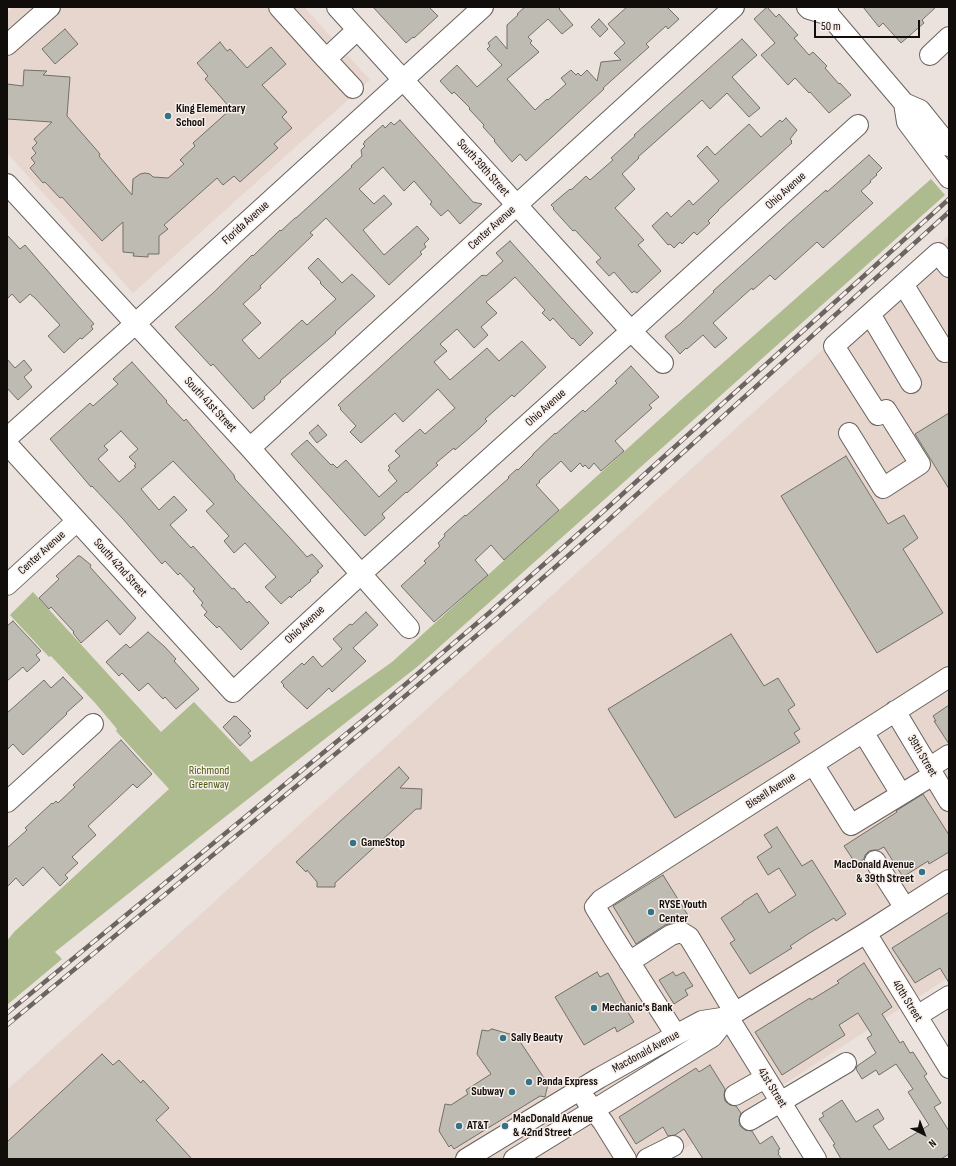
<!DOCTYPE html>
<style>
body{margin:0}
#map{position:relative;width:956px;height:1166px;overflow:hidden;background:#ebe2dd;font-family:"Sofia Sans Condensed",sans-serif}
canvas{display:block}
.frame{position:absolute;inset:0;border:8px solid #100d0b;pointer-events:none}
.north{position:absolute;left:904px;top:1114px;width:40px;height:40px;-webkit-text-stroke:3px #f8efea;paint-order:stroke;rotate:138deg;font-size:11px;font-weight:700;line-height:16px;text-align:center;color:#100d0b}
.north::after{content:'';display:block;margin:auto;width:14px;height:18px;background:#100d0b;clip-path:polygon(50% 0,100% 100%,50% 72%,0 100%)}
.scale{position:absolute;left:814px;top:20px;width:106px;height:18px;box-sizing:border-box;border:2px solid #100d0b;border-top:0;padding-left:5px;font-size:12px;line-height:14px;white-space:nowrap;color:#100d0b;-webkit-text-stroke:3px #f8efea;paint-order:stroke}
</style>
<div id="map">
<canvas width="956" height="1166"></canvas>
<div class="frame"></div>
<div class="north">N</div>
<div class="scale">50 m</div>
</div>
<script>
const ctx = document.querySelector('canvas').getContext('2d');
ctx.lineJoin = 'round';
function fill(path, color) {
  ctx.fillStyle = color;
  ctx.fill(path, 'evenodd');
}
function shape(rows) {
  const path = new Path2D();
  for (const r of rows) {
    path.moveTo(r[0], r[1]);
    for (let i = 2; i < r.length; i += 2) path.lineTo(r[i], r[i + 1]);
  }
  return path;
}
function trace(path, color, width, dash) {
  ctx.strokeStyle = color;
  ctx.lineWidth = width;
  ctx.lineCap = dash ? 'butt' : 'round';
  ctx.setLineDash(dash || []);
  ctx.stroke(path);
}
function drawText(font, color, halo, rows, align = 'center') {
  ctx.font = font + ' "Sofia Sans Condensed",sans-serif';
  ctx.lineWidth = 3;
  ctx.setLineDash([]);
  ctx.textBaseline = 'middle';
  ctx.strokeStyle = halo;
  ctx.fillStyle = color;
  for (const [text, x, y, turn = 0] of rows) {
    ctx.save();
    ctx.translate(x, y);
    ctx.rotate((+turn || 0) * Math.PI / 180);
    ctx.textAlign = isNaN(turn) ? turn : align;
    if (halo) ctx.strokeText(text, 0, 0);
    ctx.fillText(text, 0, 0);
    ctx.restore();
  }
}
fill(shape([
 [13,7,304,7,370,80,133,293,7,153,7,12],
 [949,235,949,977,669,1159,7,1159,7,1090]
]), '#e6d6cd');
fill(shape([
 [931,179,945,195,417,667,216,824,55,952,62,959,7,1005,7,941,14,932,169,789,116,731,117,729,96,704,51,656,49,657,10,615,33,592,161,732,194,702,251,762,392,662,682,399]
]), '#aebb8f');
const building = shape([
 [373,7,429,7,438,16,414,38,413,37,406,43,373,7],
 [525,7,561,7,559,9,573,25,562,34,548,19,528,37,532,41,530,43,539,52,507,79,535,110,547,99,548,100,566,84,561,78,571,70,576,75,578,73,581,76,587,70,597,81,601,62,621,60,614,53,625,43,608,24,627,7,667,7,679,19,668,29,666,26,646,44,649,47,603,88,604,89,526,161,520,154,512,162,494,141,495,140,483,127,484,125,469,109,470,108,454,92,452,94,440,81,457,65,477,87,502,65,487,49,490,46,488,43,496,36,507,49,507,25,518,15,517,14,525,7],
 [767,7,776,17,779,14,798,35,794,38,809,55,813,52,827,66,825,68,839,84,840,83,851,95,829,113,810,92,809,93,795,78,788,85,761,55,775,43,754,19,767,7],
 [863,7,936,7,922,20,924,23,901,43,883,23,879,27,863,7],
 [599,19,608,29,600,37,591,27,599,19],
 [65,29,78,44,55,64,42,49,65,29],
 [742,39,757,55,732,77,760,108,749,117,727,93,710,109,702,100,655,142,638,157,639,158,622,174,635,189,615,208,644,240,638,245,661,271,637,293,634,291,632,293,614,272,609,276,596,262,601,258,575,230,573,231,553,209,554,208,551,205,570,189,571,190,586,176,590,180,613,160,611,158,635,136,634,135,742,39],
 [220,42,227,51,230,49,247,68,271,47,286,64,262,85,287,112,282,117,292,128,274,144,278,148,240,182,234,176,223,185,217,178,164,225,168,229,159,236,159,254,148,254,148,257,133,256,134,253,123,252,123,222,102,241,62,197,60,198,45,182,43,183,30,168,35,163,31,158,36,153,32,148,37,143,34,139,52,122,7,119,7,84,23,86,24,70,47,71,43,75,70,77,67,116,100,154,99,156,132,195,133,179,140,174,145,173,150,174,153,177,168,178,184,164,180,160,195,146,193,143,231,109,205,79,208,76,197,63,220,42],
 [786,118,797,130,790,139,792,141,791,142,792,143,718,210,719,210,708,221,710,223,697,235,694,232,682,244,680,242,674,248,670,244,668,245,652,226,667,212,671,217,689,200,693,205,719,181,697,156,707,146,715,155,749,124,761,137,780,120,782,122,786,118],
 [400,120,473,202,482,204,460,224,448,210,441,216,430,204,432,202,414,181,404,191,383,167,359,189,374,204,384,195,392,204,363,230,384,255,417,226,429,239,424,244,426,247,420,252,422,254,389,285,326,218,310,233,313,235,260,286,261,288,243,304,261,323,242,340,259,359,302,320,307,325,336,299,320,283,321,282,308,268,318,258,342,283,352,274,375,296,335,332,336,333,280,381,281,382,264,397,265,399,253,409,213,364,211,366,175,327,213,293,252,255,253,256,280,230,281,231,295,218,296,218,352,167,351,166,362,156,361,150,365,146,363,144,365,142,364,142,383,125,385,128,391,122,394,125,400,120],
 [869,155,882,168,876,174,877,175,870,181,871,182,861,191,873,203,823,248,817,242,775,280,770,275,753,290,752,288,713,323,727,338,715,348,703,335,687,349,686,348,680,354,665,337,666,335,680,324,714,292,713,291,792,220,826,190,827,192,869,155],
 [7,235,20,249,25,245,94,324,91,326,93,329,82,339,80,338,64,353,48,336,60,325,35,298,30,294,20,303,12,294,7,299,7,235],
 [510,241,593,333,580,346,573,338,572,339,553,318,550,321,542,313,545,310,515,277,504,287,486,302,497,313,481,327,488,335,474,348,457,329,440,344,447,351,434,362,450,380,487,348,499,361,522,341,546,367,514,397,512,395,485,419,487,421,480,428,455,450,454,448,436,463,438,465,420,481,407,493,406,492,382,514,385,518,365,536,291,454,307,440,331,465,333,464,337,468,346,460,379,497,397,481,388,470,390,468,388,466,400,456,395,451,420,429,425,434,455,408,438,389,403,422,395,413,361,443,350,432,356,426,340,409,341,408,338,405,482,275,483,276,484,275,486,276,503,261,496,253,510,241],
 [7,359,15,368,24,360,32,370,24,377,32,387,18,400,7,388,7,359],
 [132,362,167,401,166,402,184,421,186,419,196,431,234,475,235,479,290,538,307,557,312,554,323,566,317,571,319,572,310,580,311,581,299,591,299,590,291,598,290,596,281,604,265,587,276,577,245,543,234,553,224,541,229,536,206,511,214,504,173,461,141,489,159,510,174,496,187,510,170,525,191,548,193,546,232,589,234,588,247,603,249,601,269,623,241,650,219,626,217,628,204,615,207,612,201,605,203,603,193,591,195,589,180,573,178,575,165,561,162,564,123,519,92,486,91,487,50,439,90,403,93,406,118,384,113,379,132,362],
 [121,431,138,449,129,457,136,464,134,466,136,467,119,482,98,459,108,450,104,446,121,431],
 [631,366,659,397,649,405,652,408,615,441,624,451,601,471,594,463,589,469,585,465,583,467,580,463,571,472,561,461,539,481,540,482,536,485,559,510,504,560,491,545,475,560,488,575,434,622,401,586,426,563,424,561,440,546,438,543,445,536,444,534,465,515,466,516,509,478,508,477,517,469,518,470,533,455,533,454,555,433,556,434,583,410,585,412,617,383,615,381,631,366],
 [949,413,949,489,915,434,949,413],
 [318,425,327,435,317,443,309,433,318,425],
 [846,456,888,524,904,515,918,538,903,549,943,613,877,653,781,496,846,456],
 [78,556,80,556,91,565,90,567,136,618,120,635,107,620,81,643,73,633,74,632,51,607,49,609,39,598,59,579,56,576,78,556],
 [366,612,378,625,353,648,366,661,332,692,329,688,307,709,283,686,284,685,281,682,302,663,304,665,313,656,322,667,342,649,333,639,350,624,352,625,366,612],
 [13,621,41,651,36,655,40,660,27,672,23,667,7,681,7,626,13,621],
 [148,632,165,647,176,659,174,661,199,689,176,709,165,697,163,699,148,683,139,691,122,673,119,676,106,662,126,644,130,648,148,632],
 [731,634,764,686,778,678,795,705,788,710,800,729,794,733,800,742,675,818,608,709,731,634],
 [63,677,83,698,66,713,67,714,23,755,13,744,7,750,7,713,44,680,51,688,63,677],
 [949,705,949,744,934,721,936,721,933,716,949,705],
 [234,716,235,717,236,716,251,731,248,733,251,736,240,746,223,727,234,716],
 [121,740,152,774,137,788,133,784,88,826,96,835,72,857,78,863,65,875,68,878,60,886,43,867,23,886,16,878,7,887,7,848,27,830,25,828,52,803,53,804,56,801,58,803,75,787,73,785,121,740],
 [399,767,409,778,400,788,422,789,421,809,416,809,335,883,335,887,317,887,317,882,307,870,306,872,296,862,399,767],
 [923,794,949,835,949,852,929,864,928,861,903,877,884,847,878,850,874,850,869,851,865,855,864,859,856,864,844,846,897,812,896,811,923,794],
 [777,827,802,866,812,860,846,914,836,921,834,918,808,934,790,946,792,948,750,974,730,943,735,940,721,918,743,903,743,902,757,893,769,913,796,895,779,868,768,875,757,857,772,847,764,835,777,827],
 [663,875,689,917,683,921,678,921,665,925,636,944,613,906,663,875],
 [949,912,949,983,940,968,915,983,892,948,949,912],
 [864,963,892,1007,882,1014,900,1043,903,1041,910,1053,913,1052,927,1074,924,1076,941,1103,934,1107,949,1131,949,1154,941,1159,841,1159,833,1145,835,1144,819,1119,824,1116,822,1113,842,1100,856,1122,878,1109,884,1119,873,1126,889,1150,929,1125,908,1092,913,1089,896,1064,879,1075,876,1070,862,1079,856,1069,857,1066,876,1053,867,1038,872,1035,858,1013,839,1025,845,1035,782,1075,755,1032,810,998,811,1000,839,983,837,981,864,963],
 [597,972,600,977,608,973,628,1008,626,1009,634,1022,617,1032,615,1027,584,1045,555,997,597,972],
 [673,972,676,976,684,972,693,986,685,990,688,995,674,1004,659,980,673,972],
 [492,1029,520,1037,519,1040,544,1078,549,1080,545,1097,540,1096,454,1149,451,1145,449,1147,439,1131,445,1104,451,1105,468,1094,466,1090,491,1074,477,1054,482,1030,488,1031,492,1029],
 [102,1054,113,1065,119,1060,141,1083,143,1080,169,1108,156,1120,192,1159,7,1159,7,1142,102,1054],
 [710,1065,725,1089,724,1095,725,1101,730,1105,736,1106,741,1113,739,1120,740,1126,745,1130,752,1131,760,1144,772,1136,780,1149,778,1150,779,1153,778,1154,782,1159,703,1159,684,1129,675,1135,668,1136,663,1127,636,1144,619,1117,696,1068,699,1072,710,1065]
]);
fill(building, '#bebbb3');
trace(building, '#737069', 1);
const minor = shape([
 [279,7,326,59],
 [337,7,631,331,663,363],
 [807,7,809,9,829,15],
 [827,7,829,15,904,103,920,110,949,146],
 [7,45,50,7],
 [930,55,949,37],
 [353,88,326,59,357,30],
 [904,103,907,122,949,178],
 [7,184,250,448,361,574,409,628],
 [903,284,945,352],
 [870,314,911,383],
 [878,415,834,346,938,253,949,267],
 [849,433,883,488,920,464,886,410],
 [7,438,135,324,483,7],
 [7,444,233,692,361,574,631,331,858,125],
 [250,448,734,7],
 [7,585,77,521],
 [895,711,949,801],
 [863,732,901,794],
 [813,764,851,825,933,775],
 [929,768,949,755],
 [7,802,93,724],
 [875,861,905,908],
 [866,933,949,1068],
 [629,962,671,935,681,932,689,937,735,1013],
 [917,1016,949,996],
 [728,1017,816,1159],
 [676,1035,614,938,595,907,601,900,949,677],
 [735,1095,765,1078],
 [586,1100,603,1122,626,1159],
 [750,1120,846,1063],
 [466,1159,599,1078,676,1035,702,1021,728,1017],
 [514,1159,712,1037,728,1017,866,933,949,880],
 [647,1159,673,1146]
]);
trace(minor, '#69625e', 22);
trace(minor, '#fff', 20);
const rail = shape([
 [7,1013,380,706,489,613,596,518,949,199],
 [7,1025,385,713,495,620,603,525,949,212]
]);
trace(rail, '#6b6562', 4.5);
trace(rail, '#f8efea', 3, [9]);
for (const [x, y, r, color] of [
 [168,116,4,"#337287"],
 [353,843,4,"#337287"],
 [922,872,4,"#337287"],
 [651,912,4,"#337287"],
 [594,1008,4,"#337287"],
 [503,1038,4,"#337287"],
 [529,1082,4,"#337287"],
 [512,1092,4,"#337287"],
 [459,1126,4,"#337287"],
 [505,1126,4,"#337287"]
]) {
  const dot = new Path2D();
  dot.arc(x, y, r, 0, 2 * Math.PI);
  ctx.fillStyle = color;
  ctx.fill(dot);
  trace(dot, '#f8efea', 1.5);
}
drawText('bold 12px', '#100d0b', '#f8efea', [
 ["King Elementary",176,109],
 ["School",176,123],
 ["GameStop",361,843],
 ["MacDonald Avenue",914,865,"right"],
 ["& 39th Street",914,879,"right"],
 ["RYSE Youth",659,905],
 ["Center",659,919],
 ["Mechanic's Bank",602,1008],
 ["Sally Beauty",511,1038],
 ["Panda Express",537,1082],
 ["Subway",504,1092,"right"],
 ["MacDonald Avenue",513,1119],
 ["& 42nd Street",513,1133],
 ["AT&T",467,1126]
], 'left');
drawText('12px', '#100d0b', '#f8efea', [
 ["South 39th Street",483,168,48],
 ["Ohio Avenue",786,191,-42],
 ["Florida Avenue",246,223,-42],
 ["Center Avenue",492,228,-42],
 ["South 41st Street",210,405,47],
 ["Ohio Avenue",546,408,-42],
 ["Center Avenue",42,553,-42],
 ["South 42nd Street",120,568,48],
 ["Ohio Avenue",305,625,-43],
 ["39th Street",922,756,59],
 ["Bissell Avenue",771,791,-33],
 ["40th Street",907,1001,58],
 ["Macdonald Avenue",646,1052,-29],
 ["41st Street",772,1088,58]
]);
drawText('12px', '#4b5a11', '#f8efea', [
 ["Richmond",209,771],
 ["Greenway",209,785]
]);
</script>
